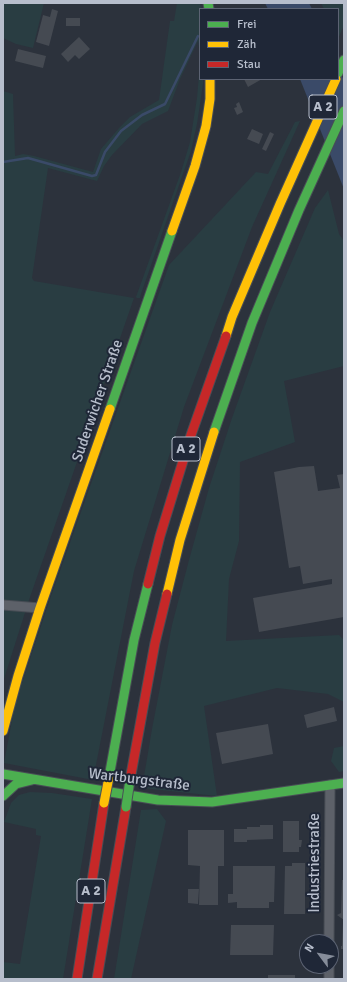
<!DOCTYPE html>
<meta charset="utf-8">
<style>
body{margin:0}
#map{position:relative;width:347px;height:982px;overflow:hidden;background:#2c323c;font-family:Signika,sans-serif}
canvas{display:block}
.frame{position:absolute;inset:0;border:4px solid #b7becc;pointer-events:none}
.legend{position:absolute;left:199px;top:8px;width:140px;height:72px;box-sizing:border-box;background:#1f2737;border:1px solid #5c6373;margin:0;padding:5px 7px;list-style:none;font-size:12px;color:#b7becc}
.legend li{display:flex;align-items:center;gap:8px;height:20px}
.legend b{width:20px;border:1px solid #5c6373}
.north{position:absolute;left:299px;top:934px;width:40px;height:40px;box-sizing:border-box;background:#1f2737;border:1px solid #5c6373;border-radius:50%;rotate:302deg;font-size:11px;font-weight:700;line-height:16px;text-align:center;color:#b7becc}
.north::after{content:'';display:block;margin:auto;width:14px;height:18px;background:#868d9a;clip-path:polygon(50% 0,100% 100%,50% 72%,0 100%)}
</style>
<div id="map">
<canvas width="347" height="982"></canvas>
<div class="frame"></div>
<ul class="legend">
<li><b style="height:5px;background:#4caf50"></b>Frei</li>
<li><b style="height:5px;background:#ffc107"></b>Zäh</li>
<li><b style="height:5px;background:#c62828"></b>Stau</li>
</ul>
<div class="north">N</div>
</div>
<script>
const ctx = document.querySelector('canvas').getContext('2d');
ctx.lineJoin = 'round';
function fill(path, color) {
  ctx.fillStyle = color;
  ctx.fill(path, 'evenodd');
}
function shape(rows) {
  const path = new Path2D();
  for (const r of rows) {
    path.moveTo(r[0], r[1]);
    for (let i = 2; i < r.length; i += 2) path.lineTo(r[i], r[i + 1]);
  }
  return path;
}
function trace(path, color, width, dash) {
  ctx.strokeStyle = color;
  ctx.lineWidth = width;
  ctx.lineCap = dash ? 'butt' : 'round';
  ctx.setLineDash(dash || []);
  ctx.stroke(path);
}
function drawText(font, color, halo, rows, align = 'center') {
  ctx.font = font + ' Signika,sans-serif';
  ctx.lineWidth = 4;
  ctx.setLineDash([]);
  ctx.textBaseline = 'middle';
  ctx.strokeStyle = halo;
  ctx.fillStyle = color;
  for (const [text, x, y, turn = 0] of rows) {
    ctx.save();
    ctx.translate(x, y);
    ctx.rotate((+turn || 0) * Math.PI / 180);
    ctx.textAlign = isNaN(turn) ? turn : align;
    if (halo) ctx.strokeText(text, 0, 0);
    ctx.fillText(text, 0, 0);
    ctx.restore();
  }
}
fill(shape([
 [3,3,44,3,33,48,16,44,3,38],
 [177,3,200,3,201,9,200,55,198,41,180,79,168,111,142,124,112,155,104,166,97,181,48,168,32,278,34,281,134,298,29,600,3,682,3,91,13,94,15,156,23,154,34,156,93,172,101,149,120,127,130,117,159,100,170,21,174,21],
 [321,3,344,3,344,25,338,39,338,9,324,9],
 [200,63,200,79,203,79,203,84,197,124,191,151,141,294,140,298,137,298,136,297,181,172,190,142,197,98],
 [300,121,252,227,184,407,134,571,93,780,4,763,15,704,51,596,169,265,256,172,268,174,295,122],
 [328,190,339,234,344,241,344,366,284,381,295,442,240,462,239,541,229,579,226,641,339,635,344,640,344,702,328,694,277,688,204,706,217,796,142,788,152,729,172,625,189,560,209,488,232,418,270,312,315,208],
 [344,746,344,771,339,772,331,761,334,748],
 [30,792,52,793,92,799,63,979,3,979,3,962,20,964,41,836,36,835,36,829,4,822,11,803,19,795],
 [157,809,166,821,131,979,114,979,141,810]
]), '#293d42');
fill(shape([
 [265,3,309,3,312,9,268,9],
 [338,67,344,81,344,189,300,79,338,79]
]), '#3a4a68');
trace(shape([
 [3,162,28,158,92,176,96,175,105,152,121,131,142,115,165,104,198,36]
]), '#3a4a68', 2.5);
fill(shape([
 [52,9,58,11,49,46,36,42,43,15,50,17],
 [66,18,80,18,80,26,66,26],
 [79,37,90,49,79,59,75,55,68,62,61,54],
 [18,49,46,56,43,68,15,61],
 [244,79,262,79,248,87],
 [239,102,243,112,237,115,234,108,237,107,236,104],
 [252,129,263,134,259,144,247,139],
 [270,132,274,134,266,151,262,149],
 [314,466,318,491,340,488,337,475,344,474,344,617,259,632,253,598,332,584,332,579,303,584,300,566,289,568,274,472,299,467],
 [334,707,337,721,307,728,304,715],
 [268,724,273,754,222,764,216,733],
 [283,821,299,821,299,840,302,840,301,847,299,847,299,852,283,852],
 [260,825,273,825,273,839,247,840,247,842,234,842,234,829,247,829,247,827,260,827],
 [188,830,224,830,224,866,218,866,218,905,199,905,200,866,188,865],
 [292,863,305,863,305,914,284,914,285,866,292,866],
 [233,866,275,866,274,902,269,902,269,908,237,908,237,902,228,903,228,894,233,894],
 [342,880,344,880,344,920,337,915,341,913],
 [188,889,199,889,198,904,188,903],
 [343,923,344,923,344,949,341,949,341,946,342,946],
 [231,925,274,925,273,955,230,955],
 [268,975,295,975,295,979,268,979]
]), '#454a52');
const street = shape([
 [3,605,40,608],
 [329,942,330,785],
 [329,966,329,979]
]);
const fast = shape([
 [208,3,209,9],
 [338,73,344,60],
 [110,409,172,231],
 [214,432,252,323,299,210,344,111],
 [3,774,158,800,212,802,344,783],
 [109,777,134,640,148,584],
 [3,796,16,784,32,780]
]);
const slow = shape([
 [172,231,195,166,206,126,210,99,210,79],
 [226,336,232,317,280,204,336,79],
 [167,594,180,540,214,432],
 [3,731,18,676,40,608,110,409]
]);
const jam = shape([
 [148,584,160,536,191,435,226,336],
 [130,780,155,643,167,594],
 [77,979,104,803],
 [97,979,126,807]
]);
trace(street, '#484d55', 11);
trace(fast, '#484d55', 11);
trace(slow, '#484d55', 11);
trace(jam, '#484d55', 11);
trace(street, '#5d6169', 9);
trace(fast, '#4caf50', 9);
trace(slow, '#ffc107', 9);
trace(jam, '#c62828', 9);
const fastBridge = shape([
 [126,807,130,780]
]);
const slowBridge = shape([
 [104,803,109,777]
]);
trace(fastBridge, '#494e57', 11, []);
trace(slowBridge, '#494e57', 11, []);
trace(fastBridge, '#4caf50', 9);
trace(slowBridge, '#ffc107', 9);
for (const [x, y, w] of [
 [323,107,28],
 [186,449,28],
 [91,891,28]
]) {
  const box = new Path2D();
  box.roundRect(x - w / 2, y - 12, w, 24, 3);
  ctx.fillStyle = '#1f2737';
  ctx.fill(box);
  trace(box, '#b7becc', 1);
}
drawText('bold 14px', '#b7becc', null, [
 ["A 2",323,107],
 ["A 2",186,449],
 ["A 2",91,891]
]);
drawText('15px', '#b7becc', '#1f2737', [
 ["Suderwicher Straße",98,401,-71],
 ["Wartburgstraße",139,780,7],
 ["Industriestraße",315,863,-90]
]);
</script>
